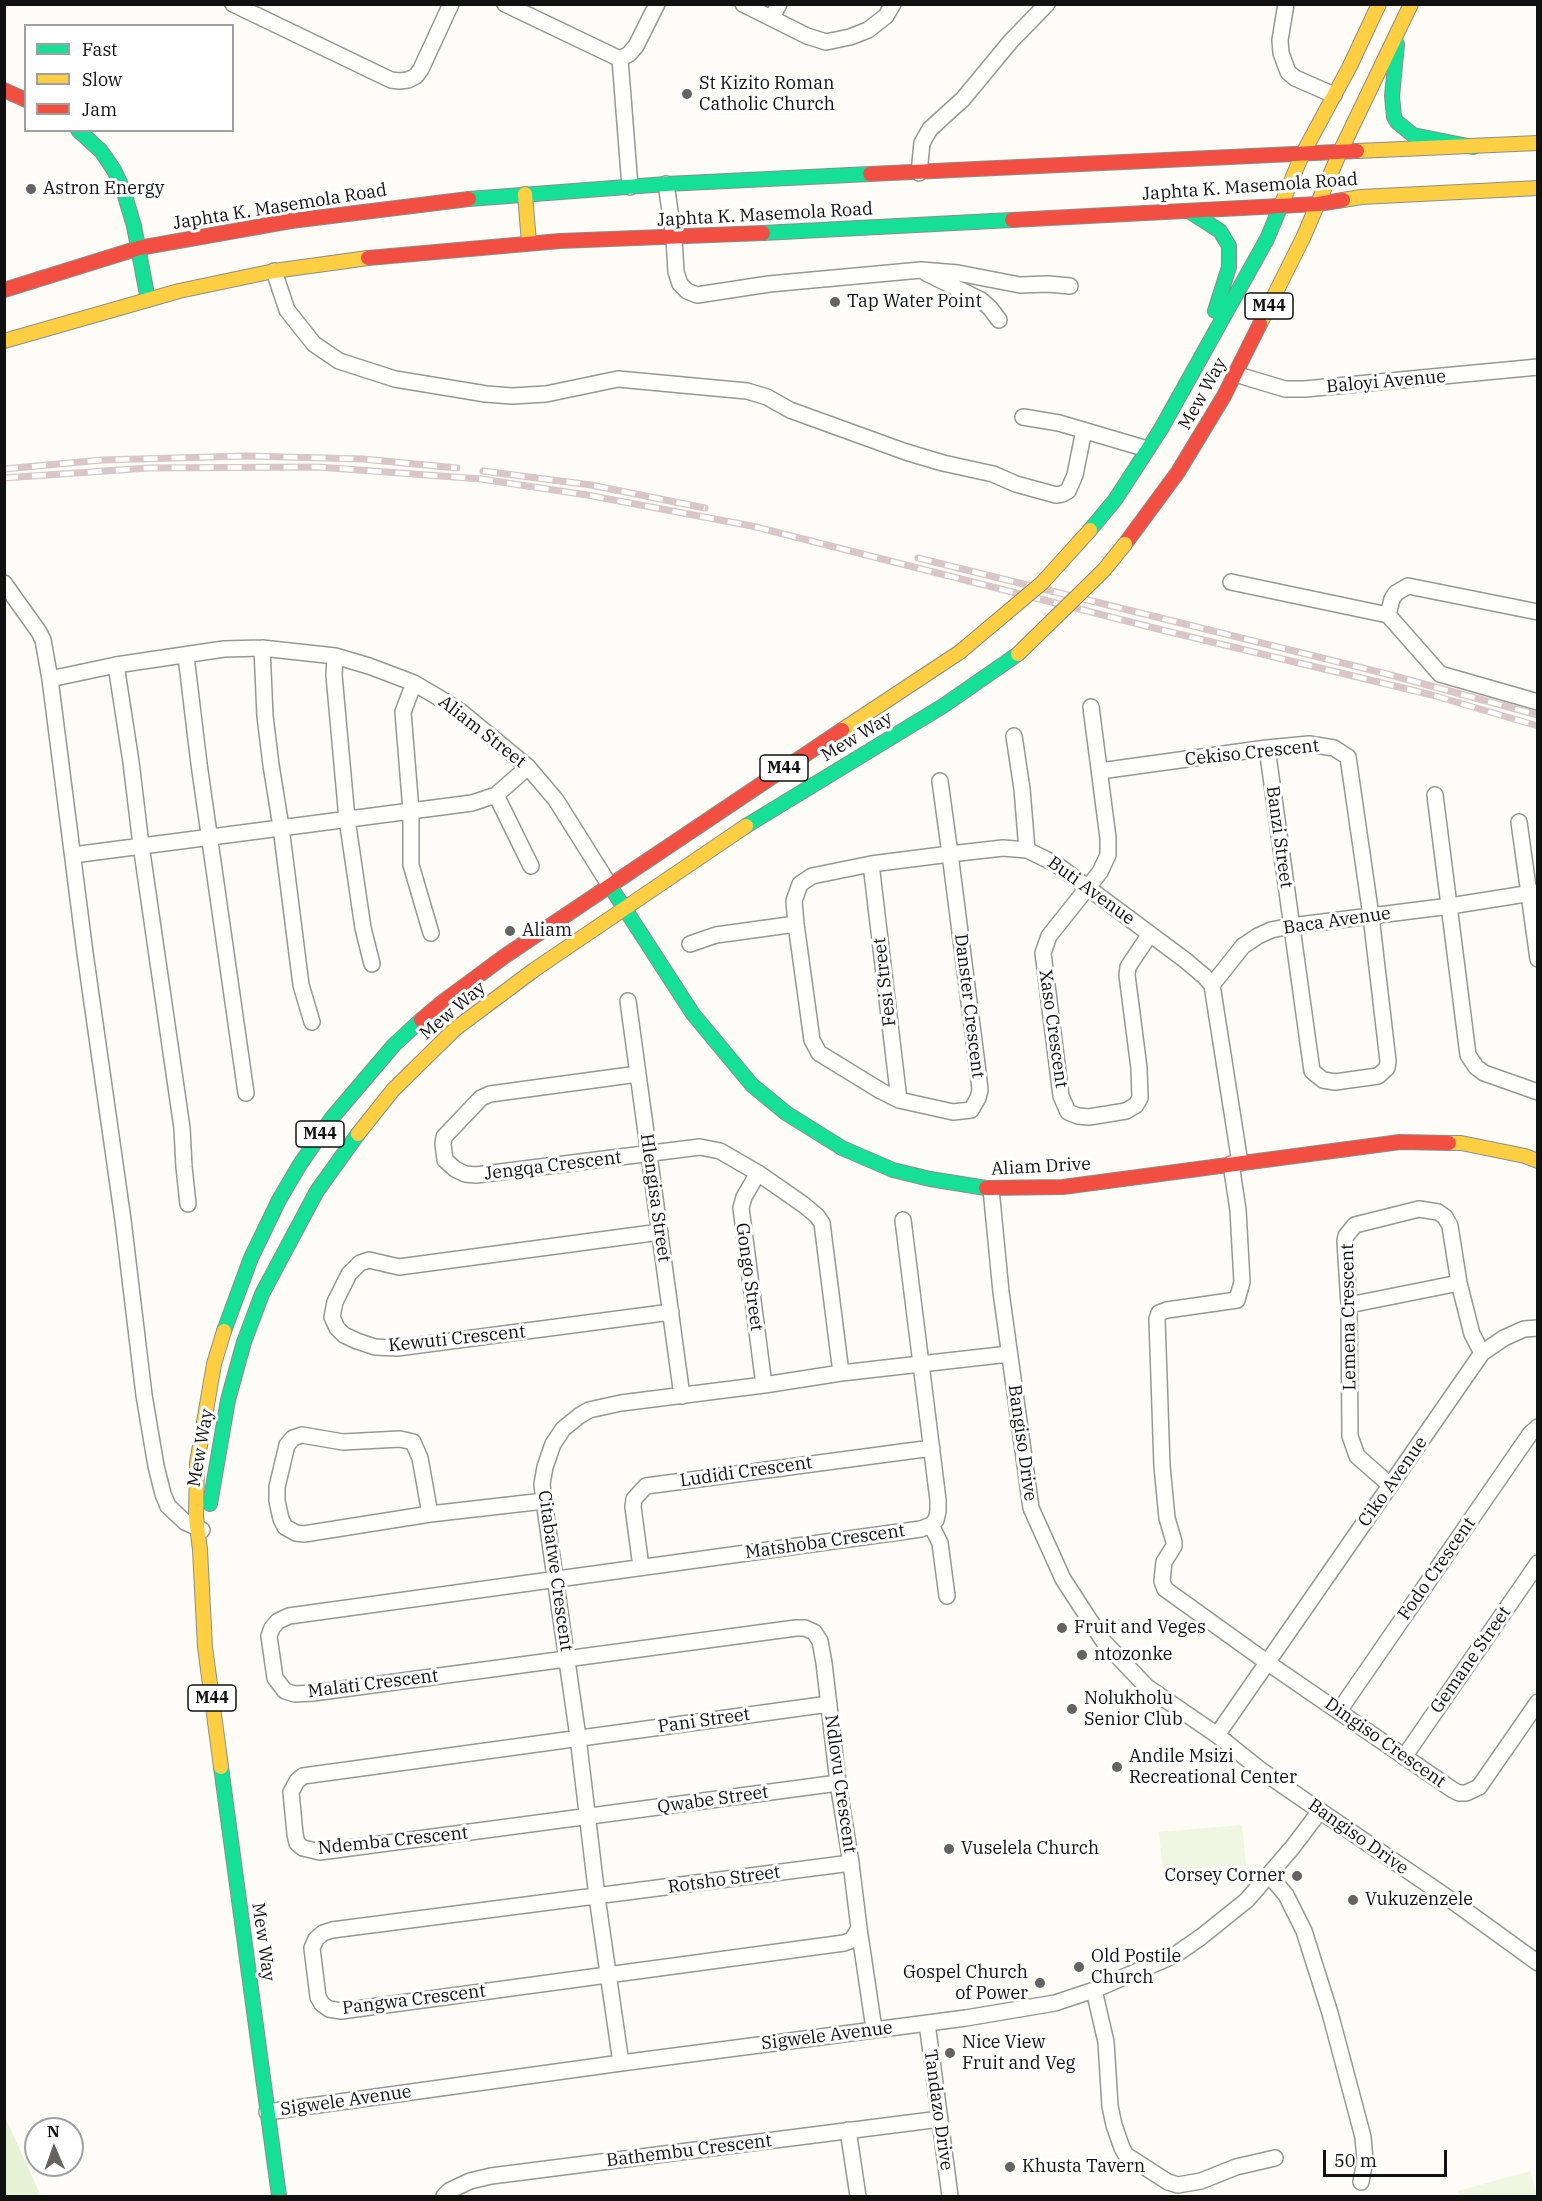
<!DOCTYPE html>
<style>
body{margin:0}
#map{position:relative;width:1542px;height:2201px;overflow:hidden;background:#fdfcf7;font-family:"IBM Plex Serif",serif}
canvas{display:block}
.frame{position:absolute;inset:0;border:6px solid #111;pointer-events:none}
.legend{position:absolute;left:24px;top:24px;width:210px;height:108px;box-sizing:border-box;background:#fff;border:2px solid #a0a0a0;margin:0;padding:8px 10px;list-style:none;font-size:18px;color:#111}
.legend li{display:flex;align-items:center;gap:12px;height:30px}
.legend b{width:30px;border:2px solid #a0a0a0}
.north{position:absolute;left:24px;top:2117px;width:60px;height:60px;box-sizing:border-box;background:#fff;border:2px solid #a0a0a0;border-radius:50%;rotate:358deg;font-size:16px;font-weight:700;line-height:24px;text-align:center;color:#111}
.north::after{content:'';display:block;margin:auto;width:21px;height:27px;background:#646362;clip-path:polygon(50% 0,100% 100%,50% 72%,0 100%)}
.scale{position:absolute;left:1323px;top:2150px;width:124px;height:27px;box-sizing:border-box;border:3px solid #111;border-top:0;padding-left:8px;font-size:18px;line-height:21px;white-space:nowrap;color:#111;-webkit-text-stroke:4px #fff;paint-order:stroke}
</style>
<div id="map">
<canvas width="1542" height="2201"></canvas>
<div class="frame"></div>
<ul class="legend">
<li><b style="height:8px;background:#16e098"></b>Fast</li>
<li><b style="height:8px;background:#ffcf43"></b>Slow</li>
<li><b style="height:8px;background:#f24e42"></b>Jam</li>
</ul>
<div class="north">N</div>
<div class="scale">50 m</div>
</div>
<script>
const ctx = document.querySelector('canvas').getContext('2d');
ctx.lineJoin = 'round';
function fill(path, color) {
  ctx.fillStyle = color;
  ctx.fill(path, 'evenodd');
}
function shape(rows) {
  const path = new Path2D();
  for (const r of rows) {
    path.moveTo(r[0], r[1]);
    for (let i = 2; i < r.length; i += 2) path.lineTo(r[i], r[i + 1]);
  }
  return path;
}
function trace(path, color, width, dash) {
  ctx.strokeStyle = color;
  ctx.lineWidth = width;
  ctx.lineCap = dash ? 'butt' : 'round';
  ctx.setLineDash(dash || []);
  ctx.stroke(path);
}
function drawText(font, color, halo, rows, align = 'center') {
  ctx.font = font + ' "IBM Plex Serif",serif';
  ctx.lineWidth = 6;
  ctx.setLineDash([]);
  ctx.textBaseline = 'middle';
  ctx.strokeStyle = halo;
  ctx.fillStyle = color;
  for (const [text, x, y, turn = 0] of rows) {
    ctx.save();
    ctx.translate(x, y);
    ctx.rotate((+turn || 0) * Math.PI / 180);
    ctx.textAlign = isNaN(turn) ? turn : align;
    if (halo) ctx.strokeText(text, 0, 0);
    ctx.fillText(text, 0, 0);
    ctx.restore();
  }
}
fill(shape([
 [4,2117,5,2117,41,2196,5,2196]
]), '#e7f3d7');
fill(shape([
 [1242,1825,1246,1865,1163,1872,1159,1832],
 [1530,2171,1537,2196,1460,2196,1458,2191]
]), '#f0f6e1');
const street = shape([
 [233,4,391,80,399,81,408,80,416,76,421,69,451,4],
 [505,4,620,59],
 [743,4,807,36,826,42,850,37,868,30,886,16,893,4],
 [1286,4,1280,40,1281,53,1288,72,1295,78,1334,95],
 [772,18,779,4],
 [620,59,630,187],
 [620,59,629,54,636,46,657,4],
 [919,173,922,143,930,129,963,99,1011,41,1047,4],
 [666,184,674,238,676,272,680,284,687,291,697,295,769,284,921,270,958,273,1020,285,1048,284,1070,286],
 [274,271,287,310,314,344,339,361,395,379,486,394,512,396,546,394,618,379,747,391,767,397,790,410,906,452,943,463,993,474,1016,484,1056,495,1062,494,1068,491,1075,475,1084,430],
 [926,273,981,300,990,308,999,320],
 [1235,374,1285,389,1305,389,1538,367],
 [1023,417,1059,423,1147,449],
 [1231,582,1388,615,1392,599,1396,593,1408,586,1538,612],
 [4,583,39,632,43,640,50,679,85,953,123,1220,144,1395,156,1466,163,1494,168,1506,185,1522,202,1530],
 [1388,615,1440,674,1538,702],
 [262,648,265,716,271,765,281,827,301,985,312,1022],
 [186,656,199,764,246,1093],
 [335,656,334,675,347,819,363,928,372,964],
 [116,665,131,762,141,845,182,1128,184,1167,188,1204],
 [50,679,116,665,224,649,262,648,335,656,369,666,414,683,446,702,460,711,528,767,556,800,610,886],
 [414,683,403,712,411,811,411,865,431,933],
 [1091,707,1108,838,1108,855,1100,872,1049,936,1043,953,1061,1096,1068,1112,1078,1116,1089,1117,1126,1111,1136,1105,1140,1098,1139,1068,1127,975,1128,967,1150,934],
 [1014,736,1022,789,1027,850],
 [1100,771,1267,748,1309,744,1334,748,1348,757,1371,916,1388,1061,1387,1068,1378,1076,1335,1082,1323,1080,1312,1071,1267,748],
 [940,781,950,854,978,1072,980,1090,978,1098,971,1110,953,1112,899,1100,881,1091,819,1053,812,1040,796,924,794,901,800,884,812,876,871,864,950,854,1003,848,1027,850,1056,864,1185,960,1204,976,1212,985,1240,1163],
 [496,795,531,866],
 [1435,795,1468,1055,1476,1067,1484,1073,1538,1092],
 [1519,822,1538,959],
 [73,855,472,803,496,795,528,767],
 [871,864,899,1100],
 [690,944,716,935,796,924],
 [1212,985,1243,946,1258,936,1271,930,1291,926,1450,906,1538,892],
 [628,1001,682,1396],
 [638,1074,490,1094,481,1098,444,1137,443,1144,445,1160,455,1169,465,1174,476,1175,700,1147,720,1151,758,1173,804,1205,817,1216,822,1223,841,1373],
 [1231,1164,1238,1210,1242,1282,1237,1300,1167,1310,1159,1313,1157,1319,1162,1466,1167,1518,1174,1542,1174,1546,1164,1562,1162,1581,1165,1589,1268,1663,1453,1790,1459,1793,1466,1793,1479,1787,1538,1702],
 [758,1173,744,1197,741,1208,764,1385],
 [991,1189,1001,1292,1031,1508,1063,1579,1104,1642,1147,1687,1217,1735,1262,1771,1310,1804,1451,1900,1538,1963],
 [660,1232,399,1267,369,1260,360,1263,349,1274,335,1302,332,1317,337,1328,344,1335,357,1341,375,1347,397,1348,671,1312],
 [1349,1305,1459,1283],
 [1390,1485,1357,1456,1350,1436,1349,1305,1345,1241,1346,1236,1355,1225,1419,1209,1438,1212,1445,1217,1450,1226,1459,1283,1472,1334,1482,1353],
 [430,1514,420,1458,413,1442,400,1439,343,1442,302,1435,293,1438,287,1445,277,1487,277,1501,281,1519,285,1527,296,1533,304,1534,430,1514,544,1501],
 [931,1525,940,1543,947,1596],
 [641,1567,633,1507,634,1499,646,1486,932,1448],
 [829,1704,303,1776,297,1781,291,1792,295,1834,297,1843,303,1848,320,1852,838,1783],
 [1339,1711,1530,1434,1538,1427],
 [1217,1735,1482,1353,1504,1338,1524,1329,1538,1328],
 [1404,1757,1538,1563],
 [851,1863,332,1930,323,1933,316,1939,312,1948,318,1997,322,2004,329,2009,341,2011,844,1943,852,1940,859,1928,851,1863,838,1783,824,1663,820,1641,814,1632,805,1628,796,1628,313,1693,295,1694,285,1691,275,1678,269,1636,272,1628,278,1621,289,1616,921,1529,931,1525,936,1520,938,1511,938,1500,903,1220],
 [1269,1875,1286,1895,1304,1931,1330,2013,1363,2137,1365,2160,1361,2182],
 [859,1928,874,2029],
 [1094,1990,1106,2042,1110,2106,1114,2125,1122,2148,1126,2155,1168,2182,1178,2185,1201,2181,1236,2167,1275,2158],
 [927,2023,950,2196],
 [621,2063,597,1897,578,1737,544,1501,542,1484,545,1467,553,1444,563,1429,579,1416,589,1410,621,1403,764,1385,841,1373,1009,1354],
 [267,2112,621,2063,966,2018,1055,2003,1094,1990,1175,1955,1201,1937,1247,1900,1292,1848,1320,1811],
 [848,2130,858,2196],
 [444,2196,449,2191,470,2181,491,2176,940,2119]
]);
const fast = shape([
 [1397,44,1392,96,1394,117,1397,122,1413,135,1473,147],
 [78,130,101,151,114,170,123,189,134,226,148,300],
 [469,199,666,184,870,174],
 [1189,211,1220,231,1229,246,1229,267,1215,311],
 [763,233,1012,220],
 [1090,530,1115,500,1161,429,1267,239,1282,203],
 [746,826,943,706,1018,654],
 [610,886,693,1014,752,1085,786,1113,842,1148,893,1170,930,1179,986,1188],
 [224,1331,251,1258,279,1200,299,1166,331,1119,394,1045,421,1020],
 [210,1504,228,1400,244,1342,262,1294,317,1191,358,1134],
 [221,1767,279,2196]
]);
const slow = shape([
 [1357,151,1538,143],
 [525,194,529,243],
 [1343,200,1361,197,1538,188],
 [1282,203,1302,155,1350,66,1379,4],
 [1260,324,1303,238,1340,152,1411,4],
 [4,341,179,291,274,271,368,258],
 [842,730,960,652],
 [358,1134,393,1090,455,1029,534,970,746,826],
 [1449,1143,1461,1143,1525,1156,1538,1161],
 [221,1767,205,1647,200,1550,196,1517,197,1463,214,1364,224,1331]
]);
const jam = shape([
 [4,90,26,100],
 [870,174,1357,151],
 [1012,220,1318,204,1343,200],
 [368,258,560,241,763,233],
 [4,290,139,248,291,221,469,199],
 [1125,544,1178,472,1224,396,1260,324],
 [421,1020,440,1004,505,956,842,730],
 [986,1188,1063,1187,1400,1142,1449,1143]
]);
trace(street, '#979795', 18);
trace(fast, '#8e8d8b', 16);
trace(slow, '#8e8d8b', 16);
trace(jam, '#8e8d8b', 16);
trace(street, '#fffffe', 15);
trace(fast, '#16e098', 14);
trace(slow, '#ffcf43', 14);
trace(jam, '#f24e42', 14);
const rail = shape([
 [4,469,102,460,247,456,363,459,457,468],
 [483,471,591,485,705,508],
 [4,478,148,468,318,467,481,479,587,495,752,526,1162,630,1432,695,1538,726],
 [918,558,1387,674,1538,715]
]);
trace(rail, '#d9c6c7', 7);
trace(rail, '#fff', 4.5, [14]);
const slowBridge = shape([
 [960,652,1042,583,1090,530],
 [1018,654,1104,570,1125,544]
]);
trace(slowBridge, '#858482', 16, []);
trace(slowBridge, '#ffcf43', 14);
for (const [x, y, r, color] of [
 [687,94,6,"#646362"],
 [31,189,6,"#646362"],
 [835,302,6,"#646362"],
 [510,931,6,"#646362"],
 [1062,1628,6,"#646362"],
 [1082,1655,6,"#646362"],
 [1072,1709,6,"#646362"],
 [1117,1767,6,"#646362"],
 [949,1849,6,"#646362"],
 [1297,1876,6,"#646362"],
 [1353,1900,6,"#646362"],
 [1079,1967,6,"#646362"],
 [1040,1983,6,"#646362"],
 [950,2053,6,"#646362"],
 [1010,2167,6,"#646362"]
]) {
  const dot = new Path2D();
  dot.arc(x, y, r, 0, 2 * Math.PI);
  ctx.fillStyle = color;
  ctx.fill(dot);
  trace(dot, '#fff', 2);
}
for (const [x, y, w] of [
 [1269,306,48],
 [784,768,48],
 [320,1134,48],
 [212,1698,48]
]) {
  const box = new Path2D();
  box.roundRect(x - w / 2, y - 13, w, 26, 4.5);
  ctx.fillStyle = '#fff';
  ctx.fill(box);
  trace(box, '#111', 1.5);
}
drawText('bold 16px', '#111', null, [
 ["M44",1269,306],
 ["M44",784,768],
 ["M44",320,1134],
 ["M44",212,1698]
]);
drawText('18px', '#111', '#fff', [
 ["St Kizito Roman",699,84],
 ["Catholic Church",699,105],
 ["Astron Energy",43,189],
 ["Tap Water Point",847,302],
 ["Aliam",522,931],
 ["Fruit and Veges",1074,1628],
 ["ntozonke",1094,1655],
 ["Nolukholu",1084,1699],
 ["Senior Club",1084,1720],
 ["Andile Msizi",1129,1757],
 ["Recreational Center",1129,1778],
 ["Vuselela Church",961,1849],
 ["Corsey Corner",1285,1876,"right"],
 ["Vukuzenzele",1365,1900],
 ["Old Postile",1091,1957],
 ["Church",1091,1978],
 ["Gospel Church",1028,1973,"right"],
 ["of Power",1028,1994,"right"],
 ["Nice View",962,2043],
 ["Fruit and Veg",962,2064],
 ["Khusta Tavern",1022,2167]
], 'left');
drawText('18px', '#111', '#fff', [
 ["Japhta K. Masemola Road",1250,187,-4],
 ["Japhta K. Masemola Road",280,207,-9],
 ["Japhta K. Masemola Road",765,215,-3],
 ["Baloyi Avenue",1386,382,-5],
 ["Mew Way",1203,394,-61],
 ["Aliam Street",482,732,38],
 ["Mew Way",857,737,-31],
 ["Cekiso Crescent",1252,753,-6],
 ["Banzi Street",1279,837,82],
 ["Buti Avenue",1091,891,36],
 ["Baca Avenue",1337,921,-8],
 ["Fesi Street",885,982,-97],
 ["Danster Crescent",969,1006,83],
 ["Mew Way",453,1011,-40],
 ["Xaso Crescent",1053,1029,82],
 ["Jengqa Crescent",553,1166,-7],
 ["Aliam Drive",1041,1167,-3],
 ["Hlengisa Street",655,1198,82],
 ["Gongo Street",749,1277,82],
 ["Lemena Crescent",1349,1317,-91],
 ["Kewuti Crescent",457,1339,-6],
 ["Bangiso Drive",1022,1443,82],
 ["Mew Way",201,1448,-80],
 ["Ludidi Crescent",746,1472,-8],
 ["Ciko Avenue",1393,1482,-55],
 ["Matshoba Crescent",825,1542,-8],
 ["Fodo Crescent",1437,1569,-55],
 ["Citabatwe Crescent",555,1571,82],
 ["Gemane Street",1471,1660,-55],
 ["Malati Crescent",373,1684,-7],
 ["Pani Street",704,1721,-8],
 ["Dingiso Crescent",1385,1743,35],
 ["Ndlovu Crescent",840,1784,82],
 ["Qwabe Street",713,1800,-8],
 ["Bangiso Drive",1358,1837,35],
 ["Ndemba Crescent",393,1841,-6],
 ["Rotsho Street",724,1880,-8],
 ["Mew Way",263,1942,82],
 ["Pangwa Crescent",414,2000,-7],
 ["Sigwele Avenue",827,2036,-7],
 ["Sigwele Avenue",346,2101,-8],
 ["Tandazo Drive",938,2110,82],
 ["Bathembu Crescent",689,2151,-7]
]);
</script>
